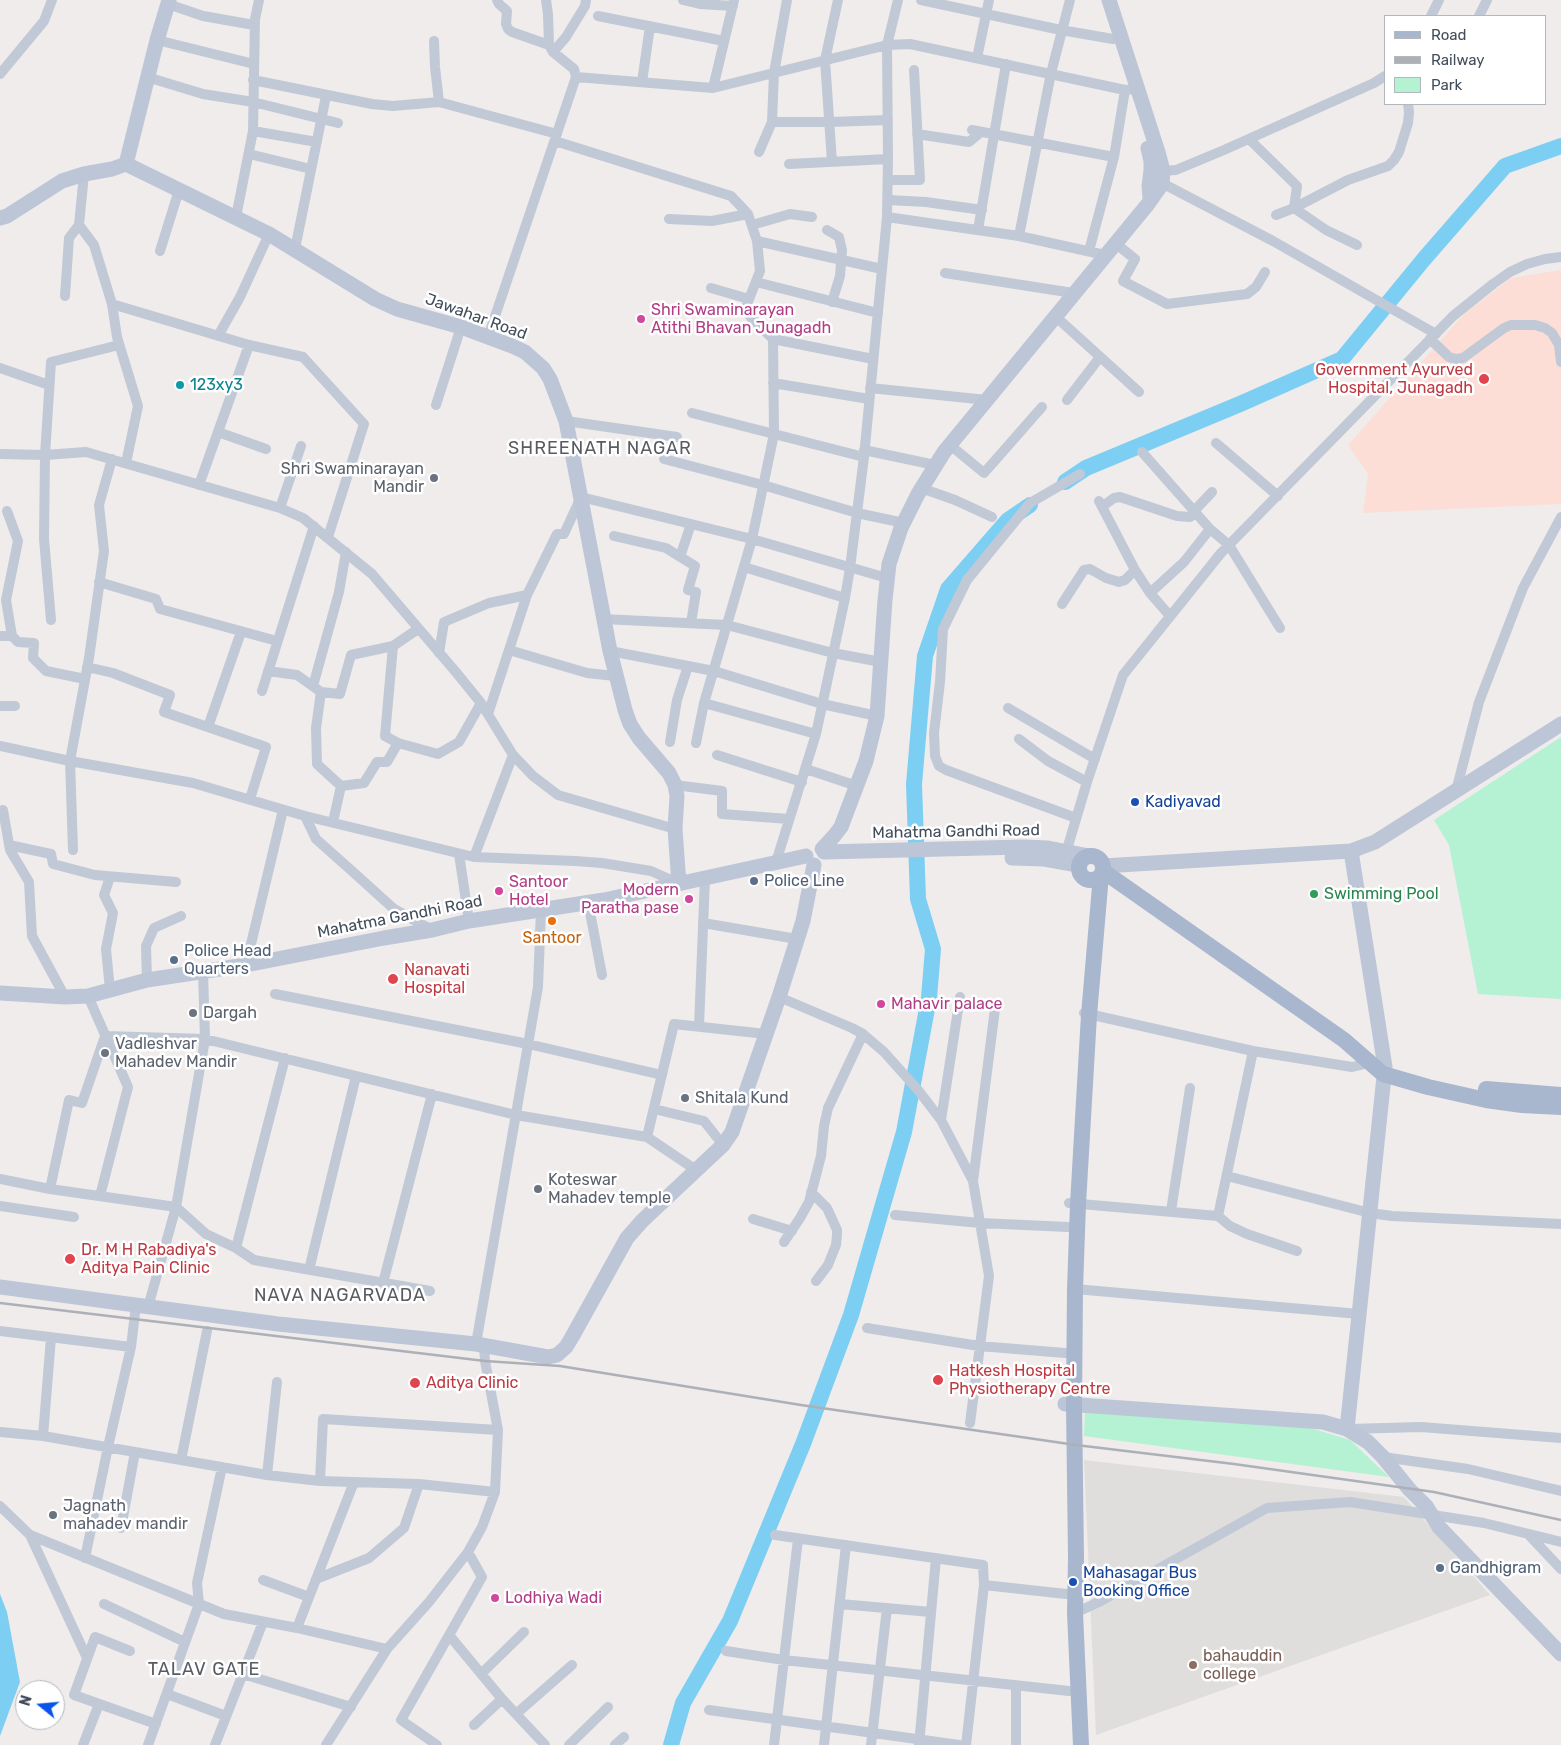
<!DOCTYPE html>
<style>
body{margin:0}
#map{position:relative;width:1561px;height:1745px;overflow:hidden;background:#efeceb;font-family:Rubik,sans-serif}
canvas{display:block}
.legend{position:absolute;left:1384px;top:15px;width:162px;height:90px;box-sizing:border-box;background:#fff;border:1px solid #b3b8bd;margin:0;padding:6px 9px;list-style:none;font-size:15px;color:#424d5a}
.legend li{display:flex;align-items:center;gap:10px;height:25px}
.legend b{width:25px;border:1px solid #b3b8bd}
.north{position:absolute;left:15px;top:1680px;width:50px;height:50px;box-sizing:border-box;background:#fff;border:1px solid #b3b8bd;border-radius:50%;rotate:287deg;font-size:14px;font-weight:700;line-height:20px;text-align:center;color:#424d5a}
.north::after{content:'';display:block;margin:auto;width:18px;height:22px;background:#0954eb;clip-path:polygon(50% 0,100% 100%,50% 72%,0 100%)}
</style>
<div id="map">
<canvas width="1561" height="1745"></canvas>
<ul class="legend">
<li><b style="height:6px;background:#a8b7ce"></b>Road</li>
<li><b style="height:6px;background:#adb0b7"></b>Railway</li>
<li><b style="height:14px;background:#b4f2d3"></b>Park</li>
</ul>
<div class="north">N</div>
</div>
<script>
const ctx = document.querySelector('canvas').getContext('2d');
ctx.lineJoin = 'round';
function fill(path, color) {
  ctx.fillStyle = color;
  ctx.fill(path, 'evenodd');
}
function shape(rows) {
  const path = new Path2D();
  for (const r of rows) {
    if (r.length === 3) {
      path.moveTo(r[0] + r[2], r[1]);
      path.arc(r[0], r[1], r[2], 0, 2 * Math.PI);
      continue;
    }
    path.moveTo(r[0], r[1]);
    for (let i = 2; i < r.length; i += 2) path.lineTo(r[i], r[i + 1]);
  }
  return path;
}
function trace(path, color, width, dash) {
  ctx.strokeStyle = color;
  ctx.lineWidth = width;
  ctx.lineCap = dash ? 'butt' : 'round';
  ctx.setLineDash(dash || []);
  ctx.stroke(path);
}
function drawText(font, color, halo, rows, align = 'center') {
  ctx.font = font + ' Rubik,sans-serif';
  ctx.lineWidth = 5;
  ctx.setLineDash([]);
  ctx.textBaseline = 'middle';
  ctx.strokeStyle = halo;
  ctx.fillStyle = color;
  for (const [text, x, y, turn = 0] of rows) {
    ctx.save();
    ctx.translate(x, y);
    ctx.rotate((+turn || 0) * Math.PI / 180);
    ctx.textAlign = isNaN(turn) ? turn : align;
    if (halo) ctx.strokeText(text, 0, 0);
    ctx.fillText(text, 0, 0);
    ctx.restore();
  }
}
fill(shape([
 [1084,1460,1404,1497,1490,1595,1096,1735]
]), '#e0dddd');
fill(shape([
 [1561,270,1561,504,1363,513,1368,474,1348,445,1465,313,1511,278]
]), '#fdded7');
fill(shape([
 [1561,737,1561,999,1478,994,1449,845,1434,820],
 [1085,1411,1304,1426,1350,1440,1389,1477,1084,1436]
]), '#b4f2d3');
fill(shape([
 [0,1594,7,1612,20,1682,0,1736]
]), '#7dcef3');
trace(shape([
 [1065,482,1086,468,1240,404,1342,359,1424,259,1505,166,1561,146],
 [671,1745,683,1703,730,1621,803,1444,851,1315,904,1132,929,998,933,949,918,899,914,784,925,656,948,589,1008,520,1030,505]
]), '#7dcef3', 16);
trace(shape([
 [497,0,499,4,507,11,506,24,508,29,512,32,549,45],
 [683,0,700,4,733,6],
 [921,0,1061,30,1113,39],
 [168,4,203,16,254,25],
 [598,16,724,41],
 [1431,16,1439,0],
 [1479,16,1487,0],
 [157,40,254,64],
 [434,41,435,67,439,102],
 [553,52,566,37,585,6,586,0],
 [977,58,989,0],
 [0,74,44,21,52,0],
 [147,77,203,94,253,102,338,123],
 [576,77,713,88,887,45,910,44,1125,90,1138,89],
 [253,80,372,104,393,106,439,102,557,134],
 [642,82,650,26],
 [713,88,734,0],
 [772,122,830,122,888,120],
 [972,130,1114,157],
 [253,131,317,142],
 [917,134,969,142,981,132],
 [1249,139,1297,186,1294,208,1326,230,1357,245],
 [555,141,731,196,748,214,757,241,760,271,746,307,751,318,773,339,774,434,752,539,704,703,696,743],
 [759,152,772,122,774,73,787,0],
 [249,154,311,169],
 [832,162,825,60,838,0],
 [789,164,888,159],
 [1159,171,1176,170,1224,150,1374,83,1385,76],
 [84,174,79,225,94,245,112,304,117,337,138,406,126,463],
 [888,180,920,180,914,70],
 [1158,181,1273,241,1436,334],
 [888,200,926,202,982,210],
 [1276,215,1294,208,1348,180,1388,166,1394,160,1399,152,1408,123,1409,112,1408,104],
 [236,217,253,131,255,19,259,0],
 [887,217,1019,236,1105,255],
 [669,219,712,221,748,214],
 [752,225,790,214,812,217],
 [827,230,839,237,842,250,840,276,832,302],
 [978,230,1006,64],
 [1019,236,1051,73,1070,0],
 [757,241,882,269],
 [1115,243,1135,259,1123,281,1167,304,1247,294,1256,287,1265,272],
 [295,249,326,96],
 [160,251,179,190],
 [1089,251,1114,157,1125,90],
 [945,273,1073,293],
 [756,282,878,313],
 [711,288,749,299],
 [65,296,69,238,79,225],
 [112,304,249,345,303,357,364,424,328,537],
 [1055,316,1139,392],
 [218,336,240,297,269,234],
 [488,337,576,77,574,69,553,52,549,45,548,14,546,0],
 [773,339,873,359],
 [1430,339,1449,357,1456,359,1463,358,1504,328,1511,325,1535,325,1545,328,1552,333,1559,345,1561,362],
 [0,368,49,385],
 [773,383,869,399],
 [870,388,987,400],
 [1067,400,1100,357],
 [436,405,461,327],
 [692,413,864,457],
 [566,421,677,437],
 [218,432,266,449],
 [1216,443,1278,496],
 [950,445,984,473,1042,407],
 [864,450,935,465],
 [1142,452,1210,529,1229,545,1280,628],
 [0,454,45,455,86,452,280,508,303,518,372,574,455,671,481,703,513,755,533,776,558,795,675,829],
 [664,459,763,485,857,513,904,523],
 [199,485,249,345],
 [921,488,955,500,992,517],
 [1099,501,1135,570,1150,593,1170,616],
 [1103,506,1114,498,1120,497,1177,516,1190,517,1195,513],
 [280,508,301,446],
 [7,511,18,541,6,600,12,636],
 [1194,511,1212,492],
 [614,536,666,548,695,566,688,590,696,592,691,623],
 [680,557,691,524],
 [744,567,845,598],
 [99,582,156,599,160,609,277,641],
 [1150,593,1184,562,1210,529],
 [1062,604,1084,570,1090,569,1106,578,1119,582,1125,580,1135,570],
 [603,619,727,625,833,653,881,662],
 [51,620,44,539,45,455,51,362,119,345],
 [0,636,12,636,18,642,34,643,33,658,46,671,85,679],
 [509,650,587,673,615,676],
 [610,651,714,671,822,704,877,716],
 [439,653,444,622,489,603,527,595],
 [87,667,113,673,170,695,164,712,266,747,250,799],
 [268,671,297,675,321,692,316,728,317,764,341,786],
 [313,686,339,592,346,552],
 [262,691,314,526],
 [321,692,340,694,351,655,393,646],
 [704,703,816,734],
 [0,706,15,706],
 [1008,708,1095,759],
 [488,714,527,595,557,534,564,534,581,497,752,539,887,578],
 [208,727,241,632],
 [1019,739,1048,761,1087,782],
 [670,742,677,700,688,666],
 [398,743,385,736,393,646,418,629],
 [0,746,70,761,193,783,305,816,474,857,575,861,602,863,651,871,678,883],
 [717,755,802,782],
 [806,769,857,786],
 [675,785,722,791,722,814,789,819],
 [1456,791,1479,702,1523,588,1561,517],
 [3,810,10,850,29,882,32,936,65,997],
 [305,816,316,839,352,871,394,909,432,930],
 [1076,818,946,770,939,766,935,756,934,733,940,682,943,629,967,580,1030,503,1080,474],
 [333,822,341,786,364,783,377,762,387,762,398,743,438,754,459,742,481,703],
 [9,845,51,854,53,864,95,875,176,882],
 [73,850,70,761,89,658,104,551,99,505,112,459],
 [459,854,469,921],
 [1065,856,1087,782,1123,675,1221,553,1453,316,1493,284,1510,272,1527,264,1545,259,1561,257],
 [474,857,513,755],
 [776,862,816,734,845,598,850,568,864,457,887,217,888,159,887,45,898,0],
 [588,902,602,975],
 [703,923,797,939],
 [246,965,283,810],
 [147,980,146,946,154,928,181,916],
 [110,990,106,949,113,913,104,895,110,877],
 [275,994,528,1044,662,1075],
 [88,996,128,1087,100,1196],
 [779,997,852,1028,863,1034,884,1052,918,1090,941,1120,973,1181,989,1276,970,1423],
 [1084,1013,1253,1051,1352,1067,1369,1063],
 [699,1026,705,878],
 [654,1109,704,1121,723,1145],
 [941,1120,960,997],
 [647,1137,674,1024,766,1034],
 [1227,1176,1370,1213,1392,1216,1561,1224],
 [0,1179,50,1189,176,1207,206,1234,236,1248,254,1260,430,1291],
 [973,1181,995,1009],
 [50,1189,69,1100,82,1103,105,1036,205,1039,516,1115,647,1137,696,1170],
 [811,1192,827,1208,837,1230,837,1235,836,1245,828,1265,816,1281],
 [1069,1203,1218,1216,1230,1226,1247,1234,1297,1251],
 [0,1206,74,1217],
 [1171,1211,1190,1088],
 [895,1215,980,1223,1068,1227],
 [1218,1216,1253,1051],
 [753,1219,792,1231],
 [784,1242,800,1218,809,1202,821,1156,824,1126,828,1108,863,1034],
 [236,1248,285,1058],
 [309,1270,356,1076],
 [383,1283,432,1094],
 [1075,1289,1359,1314],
 [148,1307,176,1207,205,1039,203,971],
 [867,1328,979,1346,1065,1353],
 [0,1331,131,1347],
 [476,1344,538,987,541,909],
 [1348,1429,1421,1427,1561,1438],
 [0,1432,43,1436,267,1475,320,1481,419,1484,495,1492],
 [43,1436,51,1338],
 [1383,1457,1468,1469,1561,1491],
 [181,1460,207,1331],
 [267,1475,277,1382],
 [320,1481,323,1419,498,1430],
 [0,1506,30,1535,87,1658],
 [121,1528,135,1452],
 [30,1535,224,1614,297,1628,387,1649],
 [775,1535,983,1565,984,1585,966,1745],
 [1529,1535,1561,1569],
 [85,1558,108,1447,131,1347,136,1305],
 [316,1579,369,1558,404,1528,419,1484],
 [263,1580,309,1597],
 [984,1585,1066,1594],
 [104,1604,185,1642],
 [840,1604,931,1612],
 [1075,1613,1101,1601,1267,1508,1350,1502,1484,1523,1561,1542],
 [297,1628,354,1482],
 [449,1635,502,1699,545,1745],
 [130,1651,95,1637,74,1695,156,1724],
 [726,1651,784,1660,1069,1691],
 [243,1674,351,1707],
 [481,1674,524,1632],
 [167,1694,226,1716],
 [709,1710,959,1745],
 [516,1714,572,1665],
 [474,1725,502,1699],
 [83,1745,99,1704],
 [148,1745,199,1604,197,1583,222,1467],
 [215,1745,263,1622],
 [326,1745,387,1649,429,1602,468,1552,482,1527,495,1492,498,1430,485,1361,484,1346],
 [437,1745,401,1720,482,1577,468,1552],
 [569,1745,608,1707],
 [615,1745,624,1737],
 [774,1745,798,1539],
 [824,1745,846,1545],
 [871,1745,887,1608],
 [919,1745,936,1558],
 [1016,1745,1016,1686]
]), '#c0c9d5', 10);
trace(shape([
 [1148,148,1151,161,1151,171,1149,186,1150,198],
 [126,164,269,234,375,299,397,309,461,327,512,346,525,352,543,368,550,379,566,421,610,651,625,710,630,724,639,738,669,773,675,785,677,796,675,829,679,884],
 [0,218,7,216,62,181,84,174,112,169,126,164,157,40,169,0],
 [822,849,834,836,841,827,866,761,877,716,885,600,889,564,901,528,918,494,944,452,1148,204,1162,184,1163,171,1158,152,1109,0],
 [824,852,1023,847,1048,848,1089,856],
 [1012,858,1044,859,1078,865],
 [1103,866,1351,851,1375,842,1561,724],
 [0,993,65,997,88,996,147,980,246,965,384,938,432,930,469,921,604,900,806,856],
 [0,1287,278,1324,476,1344,548,1357,557,1355,566,1347,572,1337,627,1238,642,1221,723,1145,732,1132,779,997,803,921,814,865],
 [1065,1404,1323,1422,1347,1429,1368,1442,1383,1457,1409,1489,1426,1506,1439,1527,1561,1654],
 [1347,1429,1385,1067,1351,851]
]), '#bcc6d7', 15);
trace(shape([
 [1091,868,12],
 [1103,871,1344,1040,1383,1074,1428,1087,1486,1100,1522,1105,1561,1107],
 [1486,1089,1561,1095],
 [1081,1745,1075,1613,1076,1558,1074,1404,1075,1289,1078,1204,1089,1015,1101,875]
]), '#a8b7ce', 16);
trace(shape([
 [0,1303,485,1361,560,1366,801,1405,1076,1445,1234,1464,1434,1492,1561,1520]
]), '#adb0b7', 2.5);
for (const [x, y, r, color] of [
 [641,319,5,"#d1479c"],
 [1484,379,6,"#e0444e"],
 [180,385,5,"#0f9aa8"],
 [434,478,5,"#6b7280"],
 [1135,802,5,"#1a4fb4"],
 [754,881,5,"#5c6f8a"],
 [499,891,5,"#d1479c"],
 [1314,894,5,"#2e9e5b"],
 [689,899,5,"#d1479c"],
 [552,921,5,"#e8710a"],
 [174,960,5,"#5c6f8a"],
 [393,979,6,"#e0444e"],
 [881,1004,5,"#d1479c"],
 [193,1013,5,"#6b7280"],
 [105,1053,5,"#6b7280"],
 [685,1098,5,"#6b7280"],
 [538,1189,5,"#6b7280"],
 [70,1259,6,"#e0444e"],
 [938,1380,6,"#e0444e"],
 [415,1383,6,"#e0444e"],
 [53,1515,5,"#6b7280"],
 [1440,1568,5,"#5c6f8a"],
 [1073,1582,5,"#1a4fb4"],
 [495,1598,5,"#d1479c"],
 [1193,1665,5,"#8d6e63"]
]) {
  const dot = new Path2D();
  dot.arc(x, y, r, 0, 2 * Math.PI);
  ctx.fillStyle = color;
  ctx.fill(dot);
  trace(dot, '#fff', 2);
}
drawText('16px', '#b23c85', '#fff', [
 ["Shri Swaminarayan",651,310],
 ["Atithi Bhavan Junagadh",651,328],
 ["Santoor",509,882],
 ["Hotel",509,900],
 ["Modern",679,890,"right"],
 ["Paratha pase",679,908,"right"],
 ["Mahavir palace",891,1004],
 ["Lodhiya Wadi",505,1598]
], 'left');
drawText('16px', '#424d5a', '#fff', [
 ["Jawahar Road",476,317,20],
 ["Mahatma Gandhi Road",956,832,-1],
 ["Mahatma Gandhi Road",400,917,-11]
]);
drawText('16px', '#be3a42', '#fff', [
 ["Government Ayurved",1473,370,"right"],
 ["Hospital, Junagadh",1473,388,"right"],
 ["Nanavati",404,970],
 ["Hospital",404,988],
 ["Dr. M H Rabadiya's",81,1250],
 ["Aditya Pain Clinic",81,1268],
 ["Hatkesh Hospital",949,1371],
 ["Physiotherapy Centre",949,1389],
 ["Aditya Clinic",426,1383]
], 'left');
drawText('16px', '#0d838f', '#fff', [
 ["123xy3",190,385]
], 'left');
drawText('16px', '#5b616d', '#fff', [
 ["Shri Swaminarayan",424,469,"right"],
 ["Mandir",424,487,"right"],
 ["Dargah",203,1013],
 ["Vadleshvar",115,1044],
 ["Mahadev Mandir",115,1062],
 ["Shitala Kund",695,1098],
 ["Koteswar",548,1180],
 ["Mahadev temple",548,1198],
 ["Jagnath",63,1506],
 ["mahadev mandir",63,1524]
], 'left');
drawText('16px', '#164399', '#fff', [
 ["Kadiyavad",1145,802],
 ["Mahasagar Bus",1083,1573],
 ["Booking Office",1083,1591]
], 'left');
drawText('16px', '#4e5e75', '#fff', [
 ["Police Line",764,881],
 ["Police Head",184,951],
 ["Quarters",184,969],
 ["Gandhigram",1450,1568]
], 'left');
drawText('16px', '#27864d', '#fff', [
 ["Swimming Pool",1324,894]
], 'left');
drawText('16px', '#c56008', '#fff', [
 ["Santoor",552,938]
]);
drawText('16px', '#785e54', '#fff', [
 ["bahauddin",1203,1656],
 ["college",1203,1674]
], 'left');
ctx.letterSpacing = '1px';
drawText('18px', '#585b61', '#fff', [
 ["SHREENATH NAGAR",600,449],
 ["NAVA NAGARVADA",340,1296],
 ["TALAV GATE",204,1670]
]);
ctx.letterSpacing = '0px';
</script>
